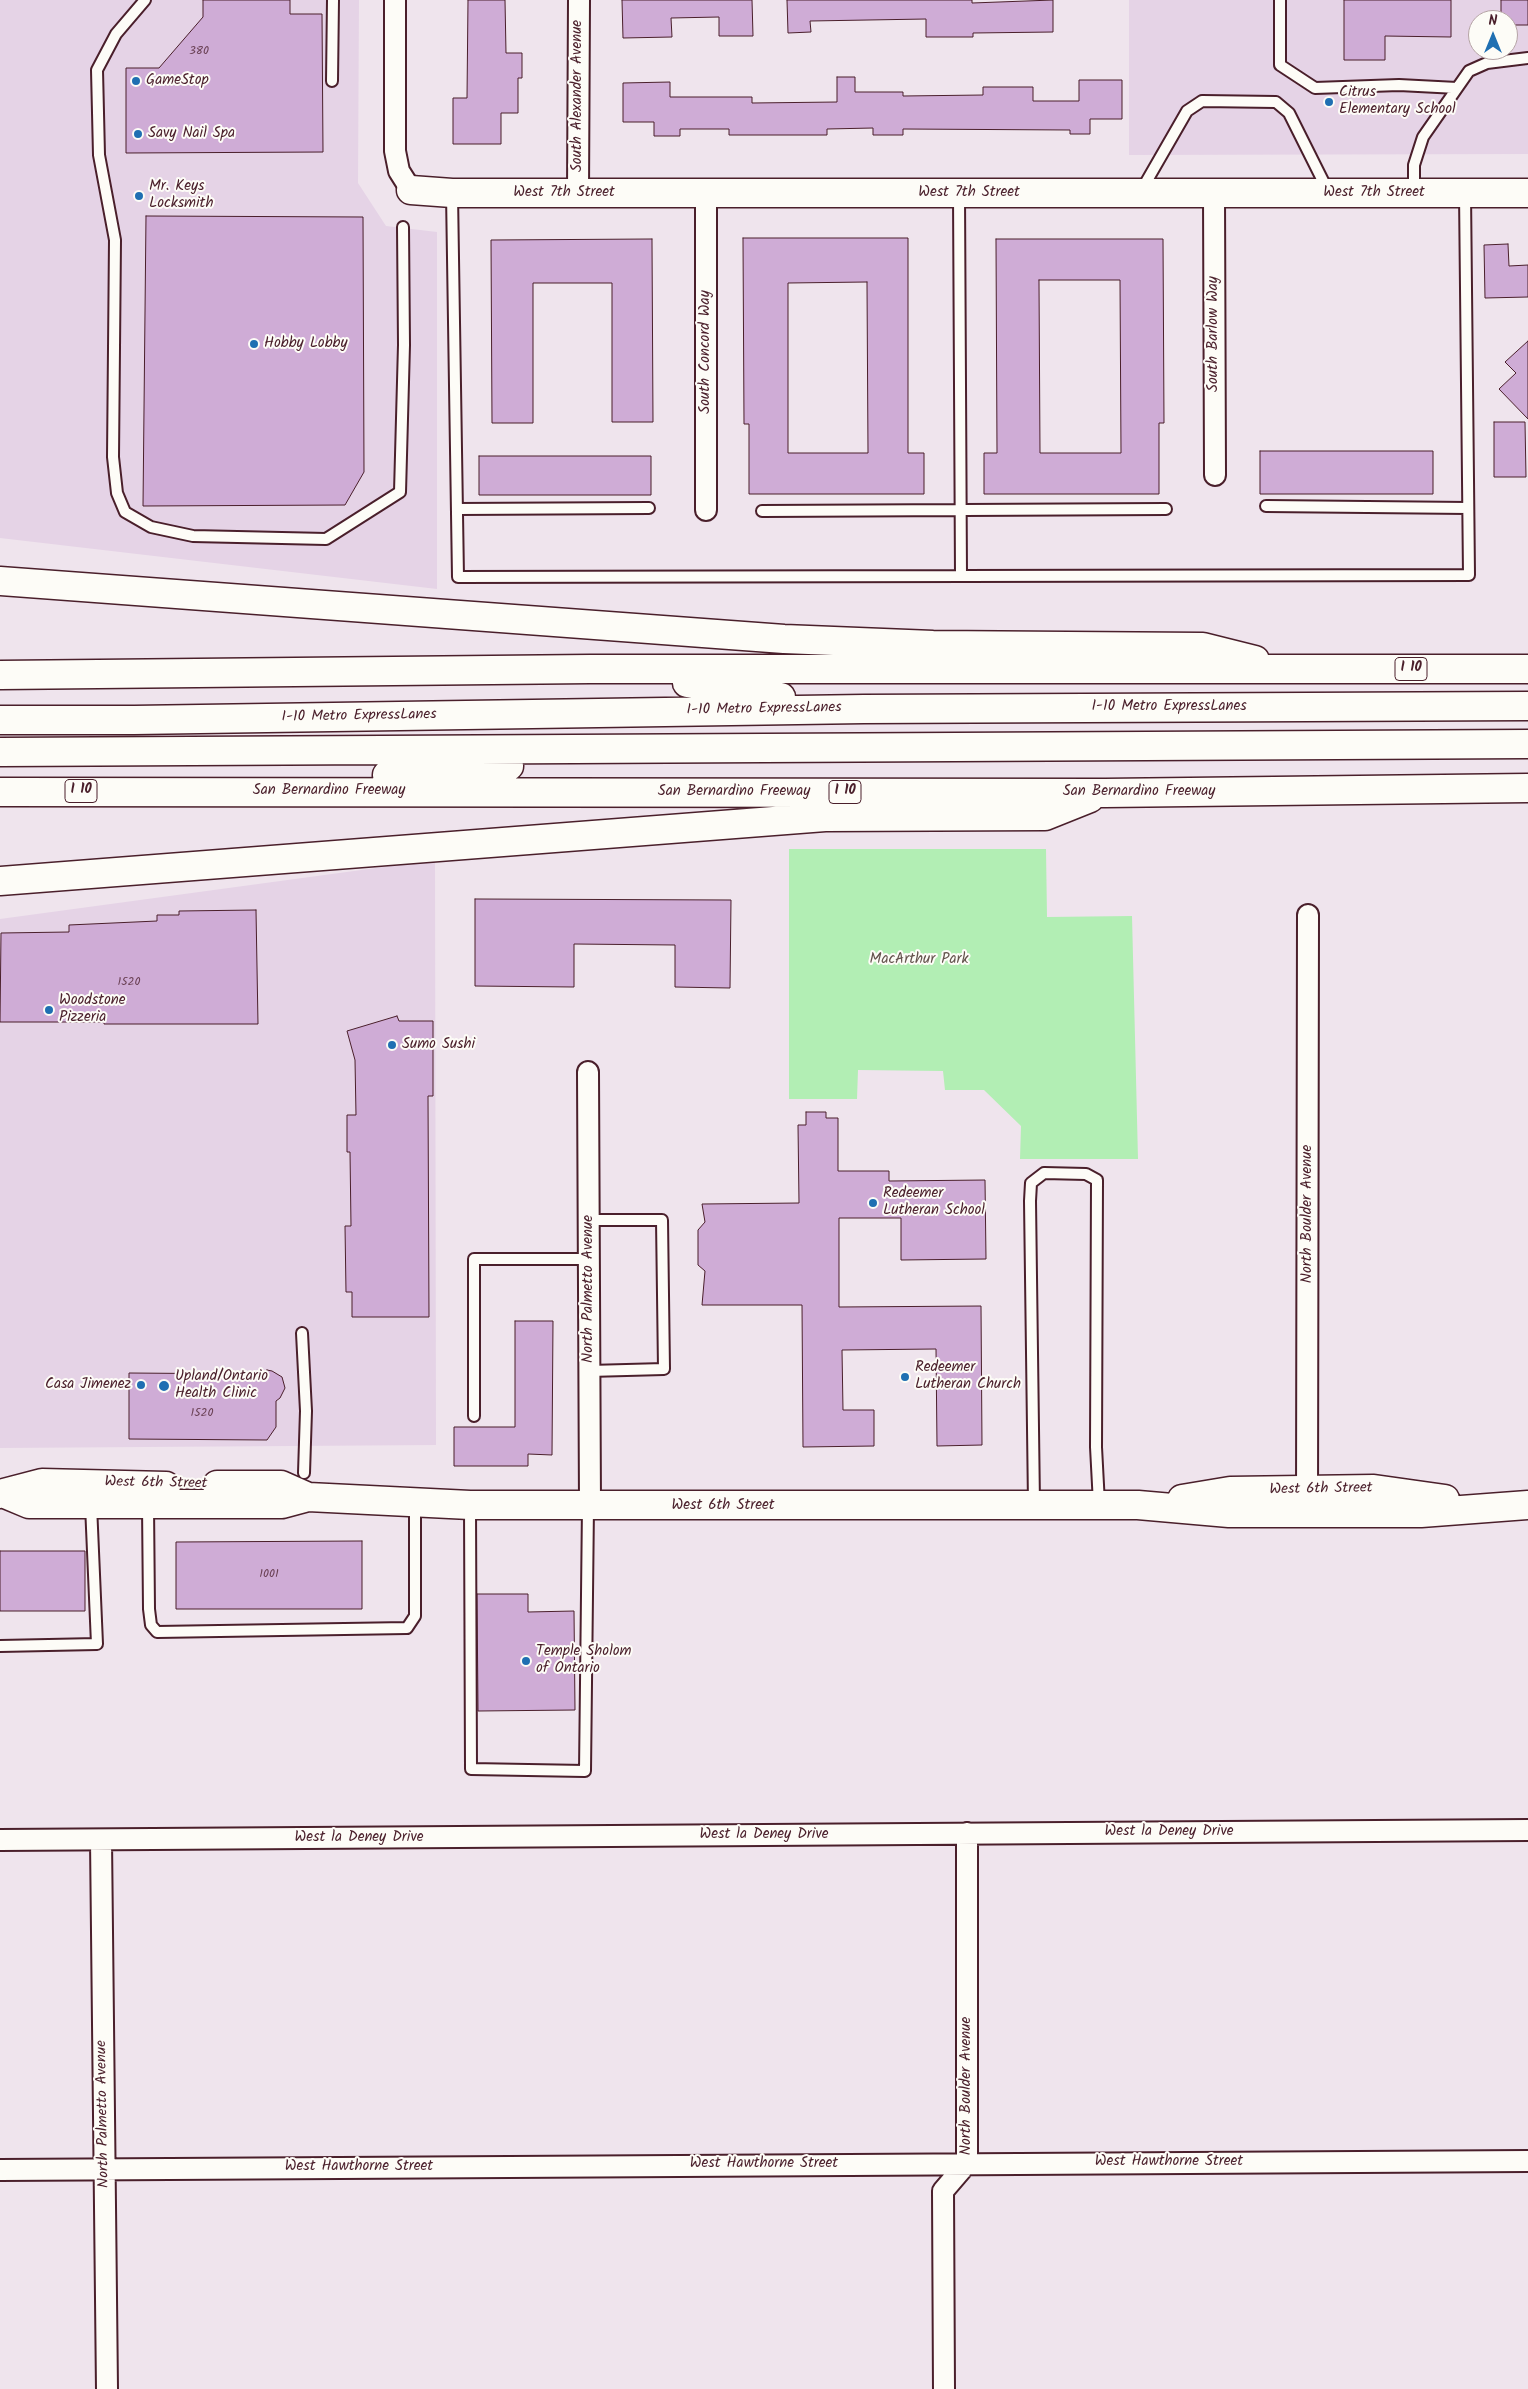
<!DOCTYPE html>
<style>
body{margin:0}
#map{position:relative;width:1528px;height:2389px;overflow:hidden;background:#efe4ed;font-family:Kalam,sans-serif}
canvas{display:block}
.north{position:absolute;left:1468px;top:10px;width:50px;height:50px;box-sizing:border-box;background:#fdfcf7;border:1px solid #b5a4a5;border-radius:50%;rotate:0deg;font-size:14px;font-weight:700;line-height:20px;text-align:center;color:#4a1f2b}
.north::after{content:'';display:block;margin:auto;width:18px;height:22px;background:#1f6fb2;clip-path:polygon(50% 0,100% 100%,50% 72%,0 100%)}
</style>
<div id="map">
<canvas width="1528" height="2389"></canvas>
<div class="north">N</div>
</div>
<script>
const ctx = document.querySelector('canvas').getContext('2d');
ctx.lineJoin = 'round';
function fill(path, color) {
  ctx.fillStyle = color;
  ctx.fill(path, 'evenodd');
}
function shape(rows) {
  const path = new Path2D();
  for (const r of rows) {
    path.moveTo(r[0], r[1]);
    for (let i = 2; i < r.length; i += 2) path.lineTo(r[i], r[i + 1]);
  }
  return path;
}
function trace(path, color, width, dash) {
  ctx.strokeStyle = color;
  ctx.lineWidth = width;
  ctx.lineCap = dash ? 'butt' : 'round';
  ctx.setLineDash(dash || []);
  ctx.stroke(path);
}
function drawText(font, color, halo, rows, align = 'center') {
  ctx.font = font + ' Kalam,sans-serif';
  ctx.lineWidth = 4;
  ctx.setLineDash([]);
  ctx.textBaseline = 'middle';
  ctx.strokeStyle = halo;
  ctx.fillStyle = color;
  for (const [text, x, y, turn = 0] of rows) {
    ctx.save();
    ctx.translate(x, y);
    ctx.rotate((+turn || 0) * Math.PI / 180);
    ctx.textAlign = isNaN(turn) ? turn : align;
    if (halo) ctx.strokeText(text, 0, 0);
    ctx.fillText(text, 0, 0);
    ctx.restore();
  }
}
fill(shape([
 [0,0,359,0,358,183,386,226,437,232,437,589,0,538],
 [1129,0,1528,0,1528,154,1129,155],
 [1478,20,1508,20,1508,50,1478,50],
 [435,860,436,1445,0,1448,0,919]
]), '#e5d3e6');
fill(shape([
 [789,849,1046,849,1047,917,1132,916,1138,1159,1020,1159,1021,1126,984,1090,945,1090,943,1071,858,1070,857,1099,789,1099]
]), '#b2eeb4');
const building = shape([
 [203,0,290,0,290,14,322,14,323,152,126,153,126,68,159,68,203,17,203,0],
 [468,0,505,0,506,53,522,53,522,78,518,78,518,113,501,113,501,144,453,144,453,98,467,98,468,0],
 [622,0,752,0,753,36,719,36,719,17,671,18,672,37,623,38,622,0],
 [787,0,972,0,972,3,1053,0,1053,32,973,33,973,37,926,37,926,19,810,21,811,32,788,33,787,0],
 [1344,0,1451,0,1451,37,1385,36,1385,60,1344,60,1344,0],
 [1501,0,1528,0,1528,25,1508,25,1508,20,1501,20,1501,0],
 [837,77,855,77,855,92,903,92,903,96,983,95,983,87,1033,87,1033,101,1079,101,1079,80,1122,80,1122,119,1090,119,1090,134,1070,134,1070,130,903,129,903,135,873,135,873,128,827,129,827,135,729,135,729,129,680,129,680,136,654,136,654,122,623,122,623,83,670,82,670,97,752,97,752,103,837,102,837,77],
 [146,216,363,217,364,472,345,505,143,506,146,216],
 [743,238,908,238,908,453,924,453,924,494,749,494,749,424,744,424,743,238],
 [867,282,868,453,788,453,788,283,867,282],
 [652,239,653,422,612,422,612,283,533,283,533,423,492,423,491,240,652,239],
 [996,239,1163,239,1164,423,1159,423,1159,494,984,494,984,453,997,453,996,239],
 [1039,280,1120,280,1121,453,1040,453,1039,280],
 [1508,244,1509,266,1528,265,1528,297,1485,298,1484,245,1508,244],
 [1528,341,1528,419,1499,389,1516,373,1505,362,1528,341],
 [1494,422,1525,422,1526,477,1494,477,1494,422],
 [1260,451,1433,451,1433,494,1260,494,1260,451],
 [479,456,651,456,651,495,479,495,479,456],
 [475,899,731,900,730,988,675,987,675,945,574,944,574,987,475,986,475,899],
 [256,910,258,1024,104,1024,104,1022,0,1022,1,933,69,932,69,925,157,921,157,915,179,915,179,911,256,910],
 [397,1016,399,1021,433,1021,433,1096,428,1096,429,1317,352,1317,352,1292,346,1292,345,1226,351,1226,350,1152,347,1152,347,1115,356,1115,355,1060,347,1031,397,1016],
 [806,1112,826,1112,826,1118,838,1118,838,1171,889,1171,889,1181,985,1180,986,1259,901,1260,901,1218,839,1218,839,1307,981,1306,982,1445,937,1446,936,1349,842,1350,843,1410,874,1410,874,1446,803,1447,802,1305,702,1305,705,1271,698,1265,698,1230,705,1222,702,1204,799,1203,798,1125,806,1125,806,1112],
 [515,1321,553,1321,552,1455,528,1454,528,1466,454,1466,454,1427,515,1427,515,1321],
 [267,1370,272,1371,282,1377,285,1388,280,1398,276,1401,276,1427,267,1440,129,1439,129,1373,258,1374,267,1370],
 [362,1541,362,1609,176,1609,176,1542,362,1541],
 [0,1551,85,1551,85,1611,0,1611,0,1551],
 [477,1594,528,1594,528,1612,574,1611,575,1710,478,1711,477,1594]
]);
fill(building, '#cfacd6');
trace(building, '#4a1f2b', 1);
const lane = shape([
 [145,0,116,34,97,70,99,155,115,240,113,457,117,493,125,512,151,527,193,536,326,539,400,492,404,345,403,227],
 [1280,0,1280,65,1315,88,1399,85,1457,88],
 [332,81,333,0],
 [1141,191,1187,111,1202,101,1276,102,1289,113,1328,191],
 [1414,192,1414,165,1423,137,1469,71,1487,63,1528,58],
 [452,194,458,577,1469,575,1465,193],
 [959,194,961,576],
 [1266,506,1468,508],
 [457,509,649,508],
 [762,511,1166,509],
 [589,1220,662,1220,664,1369,589,1371],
 [302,1333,306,1411,304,1473],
 [474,1416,474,1259,589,1259],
 [1034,1504,1030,1201,1031,1183,1044,1173,1086,1174,1097,1180,1096,1447,1099,1504],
 [148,1506,149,1609,151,1625,157,1632,407,1628,415,1616,415,1503],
 [470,1506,471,1769,585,1771,588,1506],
 [0,1646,97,1644,91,1505]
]);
const street = shape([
 [395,0,395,151,399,171,411,190],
 [578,193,579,0],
 [706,194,706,510],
 [1214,194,1215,475],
 [588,1072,590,1506],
 [1307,1504,1308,915],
 [0,1840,1528,1830],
 [101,1840,107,2389],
 [0,2170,1528,2161],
 [944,2389,943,2191,967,2163,967,1833]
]);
const secondary = shape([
 [411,190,452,193,1528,193],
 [217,1485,281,1485,308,1497],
 [0,1494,42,1483,166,1486],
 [5,1494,29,1504,282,1504,308,1497,470,1505,1138,1505,1229,1513,1421,1513,1528,1505],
 [1182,1499,1230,1491,1374,1489,1445,1499]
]);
const highway = shape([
 [0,581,784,639,933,645,1203,647,1255,660],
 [0,675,590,669,1528,669],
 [687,683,781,697],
 [0,720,134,720,864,709,1528,706],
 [0,752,1528,744],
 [387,775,509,766],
 [0,792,1105,793,1528,788],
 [0,881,825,817,1045,816,1090,798]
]);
trace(lane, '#4a1f2b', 14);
trace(street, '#4a1f2b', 24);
trace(secondary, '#4a1f2b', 31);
trace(highway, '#4a1f2b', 31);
trace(lane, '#fdfcf7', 10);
trace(street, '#fdfcf7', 20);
trace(secondary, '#fdfcf7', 28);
trace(highway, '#fdfcf7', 28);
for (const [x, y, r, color] of [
 [136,81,5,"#1f6fb2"],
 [1329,102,5,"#1f6fb2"],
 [138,134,5,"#1f6fb2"],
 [139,196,5,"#1f6fb2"],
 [254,344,5,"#1f6fb2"],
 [49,1010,5,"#1f6fb2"],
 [392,1045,5,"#1f6fb2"],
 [873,1203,5,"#1f6fb2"],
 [905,1377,5,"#1f6fb2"],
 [141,1385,5,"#1f6fb2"],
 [164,1386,6,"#1f6fb2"],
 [526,1661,5,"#1f6fb2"]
]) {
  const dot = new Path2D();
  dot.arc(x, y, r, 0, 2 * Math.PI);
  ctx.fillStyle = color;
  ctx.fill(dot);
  trace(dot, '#fdfcf7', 2);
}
drawText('12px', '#6b4256', null, [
 ["380",199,52],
 ["1520",129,983],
 ["1520",202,1414],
 ["1001",269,1575]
]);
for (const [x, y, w] of [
 [1411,669,32],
 [81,791,32],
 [845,792,32]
]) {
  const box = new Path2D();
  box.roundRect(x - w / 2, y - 11.5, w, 23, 4);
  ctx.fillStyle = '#fdfcf7';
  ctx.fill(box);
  trace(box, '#4a1f2b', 1);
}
drawText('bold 14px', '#4a1f2b', null, [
 ["I 10",1411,669],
 ["I 10",81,791],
 ["I 10",845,792]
]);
drawText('15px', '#4a1f2b', '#fdfcf7', [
 ["GameStop",146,81],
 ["Citrus",1339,93],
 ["Elementary School",1339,110],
 ["Savy Nail Spa",148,134],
 ["Mr. Keys",149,187],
 ["Locksmith",149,204],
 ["Hobby Lobby",264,344],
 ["Woodstone",59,1001],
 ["Pizzeria",59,1018],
 ["Sumo Sushi",402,1045],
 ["Redeemer",883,1194],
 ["Lutheran School",883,1211],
 ["Redeemer",915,1368],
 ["Lutheran Church",915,1385],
 ["Upland/Ontario",175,1377],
 ["Health Clinic",175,1394],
 ["Casa Jimenez",131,1385,"right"],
 ["Temple Sholom",536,1652],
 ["of Ontario",536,1669]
], 'left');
drawText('15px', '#4a1f2b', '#fdfcf7', [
 ["South Alexander Avenue",578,96,-90],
 ["West 7th Street",564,193],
 ["West 7th Street",969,193],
 ["West 7th Street",1374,193],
 ["South Barlow Way",1214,334,-90],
 ["South Concord Way",706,352,-90],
 ["I-10 Metro ExpressLanes",1169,707],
 ["I-10 Metro ExpressLanes",764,710,-1],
 ["I-10 Metro ExpressLanes",359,717,-1],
 ["San Bernardino Freeway",329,791],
 ["San Bernardino Freeway",734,792],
 ["San Bernardino Freeway",1139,792],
 ["North Boulder Avenue",1308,1214,-90],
 ["North Palmetto Avenue",589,1289,-90],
 ["West 6th Street",156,1484,1],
 ["West 6th Street",1321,1490,-1],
 ["West 6th Street",723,1506],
 ["West la Deney Drive",1169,1832],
 ["West la Deney Drive",764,1835],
 ["West la Deney Drive",359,1838],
 ["North Boulder Avenue",967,2086,-90],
 ["North Palmetto Avenue",104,2114,-91],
 ["West Hawthorne Street",1169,2162],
 ["West Hawthorne Street",764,2164],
 ["West Hawthorne Street",359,2167]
]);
drawText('15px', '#64534d', '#fdfcf7', [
 ["MacArthur Park",919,960]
]);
</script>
